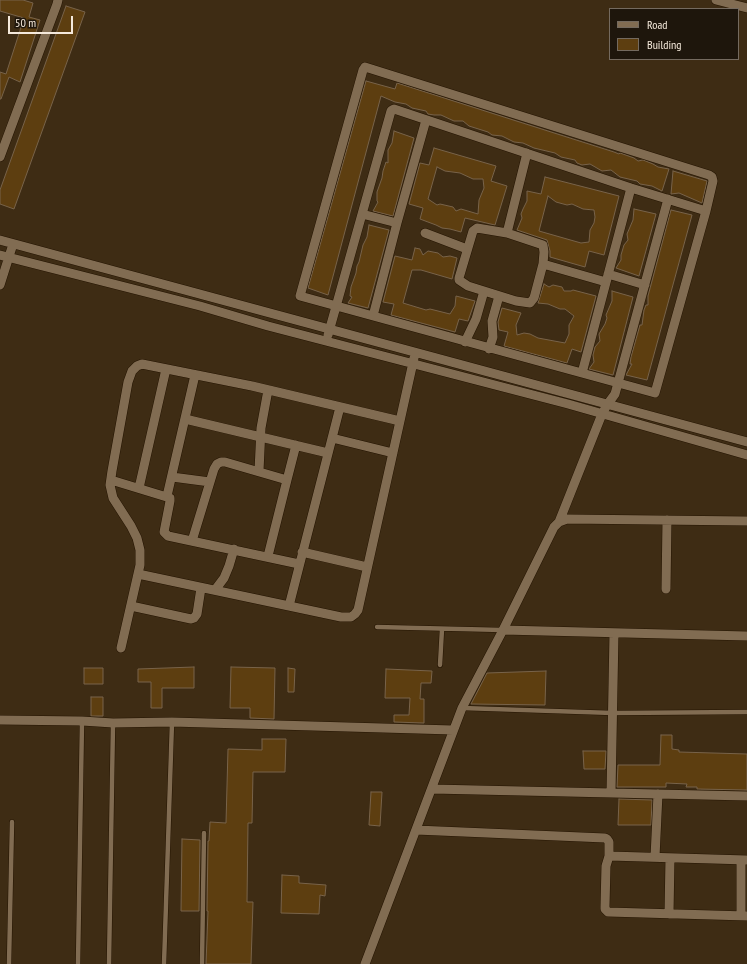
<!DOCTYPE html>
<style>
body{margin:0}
#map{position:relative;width:747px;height:964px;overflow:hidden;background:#3e2c14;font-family:"PT Sans Narrow",sans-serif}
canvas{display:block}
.legend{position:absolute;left:609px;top:8px;width:130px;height:52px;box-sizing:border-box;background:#1e160c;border:1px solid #746a5f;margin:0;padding:5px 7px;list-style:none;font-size:12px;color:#f5e9db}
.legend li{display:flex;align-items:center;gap:8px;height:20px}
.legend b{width:20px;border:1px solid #746a5f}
.scale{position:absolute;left:8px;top:16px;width:65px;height:18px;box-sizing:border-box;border:2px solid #f5e9db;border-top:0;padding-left:5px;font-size:12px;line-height:14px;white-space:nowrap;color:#f5e9db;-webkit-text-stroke:3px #1e160c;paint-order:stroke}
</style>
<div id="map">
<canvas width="747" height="964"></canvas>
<ul class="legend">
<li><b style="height:5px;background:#816c52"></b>Road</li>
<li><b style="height:11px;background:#5d3e10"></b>Building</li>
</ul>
<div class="scale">50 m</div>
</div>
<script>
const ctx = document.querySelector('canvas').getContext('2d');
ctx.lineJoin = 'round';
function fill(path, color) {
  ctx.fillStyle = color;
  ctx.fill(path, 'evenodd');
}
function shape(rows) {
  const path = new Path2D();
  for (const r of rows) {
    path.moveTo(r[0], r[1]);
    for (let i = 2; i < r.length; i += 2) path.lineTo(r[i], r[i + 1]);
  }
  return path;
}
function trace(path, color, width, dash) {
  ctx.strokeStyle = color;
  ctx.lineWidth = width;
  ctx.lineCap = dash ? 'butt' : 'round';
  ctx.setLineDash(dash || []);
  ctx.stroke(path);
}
const building = shape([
 [0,0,23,0,33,3,29,17,40,20,20,82,9,77,1,99,0,99,0,72,6,74,24,18,0,11,0,0],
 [66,6,85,12,14,209,0,204,0,190,66,6],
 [366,81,395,89,397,83,614,152,619,154,620,153,634,158,638,161,643,160,653,164,658,167,669,169,662,191,652,186,640,184,637,181,620,177,611,170,602,171,590,164,582,165,577,163,575,160,561,157,555,153,534,148,523,143,514,142,502,136,492,135,488,132,469,126,463,121,454,121,441,115,434,115,428,114,426,111,412,108,406,104,395,102,381,96,328,295,308,288,366,81],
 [394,131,414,138,393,216,373,211,378,202,377,201,377,192,382,178,383,171,386,162,388,163,388,150,392,143,394,131],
 [434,148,496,166,491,181,507,186,495,225,465,218,461,232,450,229,442,228,436,225,420,219,423,208,409,204,420,163,429,165,434,148],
 [437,167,445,171,460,173,473,179,483,179,484,188,479,200,478,214,461,209,456,211,453,207,440,204,437,205,428,199,437,167],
 [673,171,707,181,702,203,679,193,671,194,673,171],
 [545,177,619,196,604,255,589,251,585,267,550,257,550,251,547,240,517,230,522,218,521,214,523,209,527,201,527,191,541,194,545,177],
 [548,196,556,202,567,205,572,204,583,209,594,210,595,217,594,223,590,230,589,242,581,243,539,231,548,196],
 [634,209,656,214,639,276,616,268,621,260,621,255,624,245,628,240,627,234,633,220,634,209],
 [671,210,692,215,647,380,626,375,632,364,630,364,631,357,640,325,642,325,644,310,646,305,648,305,648,296,671,210],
 [369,225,389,230,368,308,348,303,352,297,350,296,351,287,356,273,357,266,359,262,363,245,367,237,369,225],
 [415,248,420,249,423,255,428,251,438,253,443,257,450,256,457,258,452,279,421,270,412,270,403,303,426,310,430,309,450,314,455,306,456,296,475,301,468,321,459,319,455,332,391,315,394,304,383,302,395,256,412,260,415,248],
 [544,284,549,287,553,285,562,287,564,291,571,291,573,290,596,296,581,352,572,349,567,363,504,346,508,332,499,330,498,322,502,308,521,313,516,325,517,335,524,333,530,334,538,338,565,343,569,334,569,325,574,316,565,309,560,309,548,304,538,303,544,284],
 [612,291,633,297,613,375,589,369,594,362,593,355,595,347,600,341,599,334,605,324,607,318,606,315,612,301,612,291],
 [194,667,194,688,162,688,162,708,151,708,151,682,138,682,138,669,194,667],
 [231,667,275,668,274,719,250,718,250,708,230,708,231,667],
 [84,668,103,668,103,684,84,684,84,668],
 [288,668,295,669,294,692,288,692,288,668],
 [386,669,432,671,431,683,421,683,420,699,424,699,424,723,394,722,394,715,409,715,410,698,385,698,386,669],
 [546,671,545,705,471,704,487,673,546,671],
 [91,697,103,697,103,716,91,716,91,697],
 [661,735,672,735,672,749,679,750,679,752,747,754,747,790,697,789,697,787,686,787,687,784,666,783,666,787,617,787,618,765,660,765,661,735],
 [262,739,286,739,285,772,253,772,252,823,248,823,247,902,253,902,251,964,206,964,208,911,207,911,208,841,209,841,210,822,226,823,228,749,262,750,262,739],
 [583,751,606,751,605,769,584,769,583,751],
 [371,792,382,792,380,826,369,825,371,792],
 [619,799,652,800,651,825,618,825,619,799],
 [182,839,200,840,199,911,181,911,182,839],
 [282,875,299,876,299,883,326,885,325,896,320,895,319,914,281,913,282,875]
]);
fill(building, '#5d3e10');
trace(building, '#78634a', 1);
const lane = shape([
 [377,627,503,630],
 [440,665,442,629],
 [462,708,613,713,747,712],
 [9,964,12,822],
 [78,964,82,721],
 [109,964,113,723],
 [164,964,172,722],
 [202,964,204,833]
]);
const street = shape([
 [716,0,747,8],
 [365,67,709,175,712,177,713,181,706,211,655,393,300,296,363,70,365,67],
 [0,157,57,4,58,0],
 [362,214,397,223],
 [425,233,467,249],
 [507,233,543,245,544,252,543,264],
 [0,240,747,442],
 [0,255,200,306,268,326,568,404,747,455],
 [608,274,645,285],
 [0,285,13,244],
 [484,291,516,301,530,303,534,298,543,264,606,282],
 [373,316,397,223,426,120],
 [328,335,391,111,392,110,394,109,631,188,706,211],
 [465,342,476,319,484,291,468,286,459,280,459,278,473,231,477,228,507,233,527,153],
 [489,349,493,337,492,321,499,296],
 [582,373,631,188],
 [185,419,328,453],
 [332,438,393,453],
 [259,471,261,428,268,390],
 [172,477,210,482],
 [111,480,170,498,170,501,164,532,168,536,299,564],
 [139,488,166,369],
 [167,496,195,375],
 [559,522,602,414,607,405,615,394,668,199],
 [192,541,214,469,217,464,221,462,225,462,287,480,296,445],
 [302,552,367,567],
 [268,556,287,480],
 [138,574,341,617,351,617,355,614,358,610,414,358],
 [666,589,667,520],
 [215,590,224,578,229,566,234,549],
 [131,606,191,619,194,618,197,614,201,588],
 [289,606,340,407],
 [503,630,747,636],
 [121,648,140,565,140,550,137,538,131,526,113,498,110,485,112,471,128,382,132,371,137,366,142,364,252,386,400,421],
 [0,720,82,721,113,723,172,722,453,730],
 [432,789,747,796],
 [611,793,614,633],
 [416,830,605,838,607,839,609,842,609,856,747,860],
 [609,856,606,866,605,906,605,909,608,912,747,916],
 [655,857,658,794],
 [741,860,741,916],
 [669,914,670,858],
 [365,964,462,708,503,630,554,527,559,522,567,519,747,521]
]);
trace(lane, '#241400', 5.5);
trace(street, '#241400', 10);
trace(lane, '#816c52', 4.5);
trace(street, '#816c52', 9);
</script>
